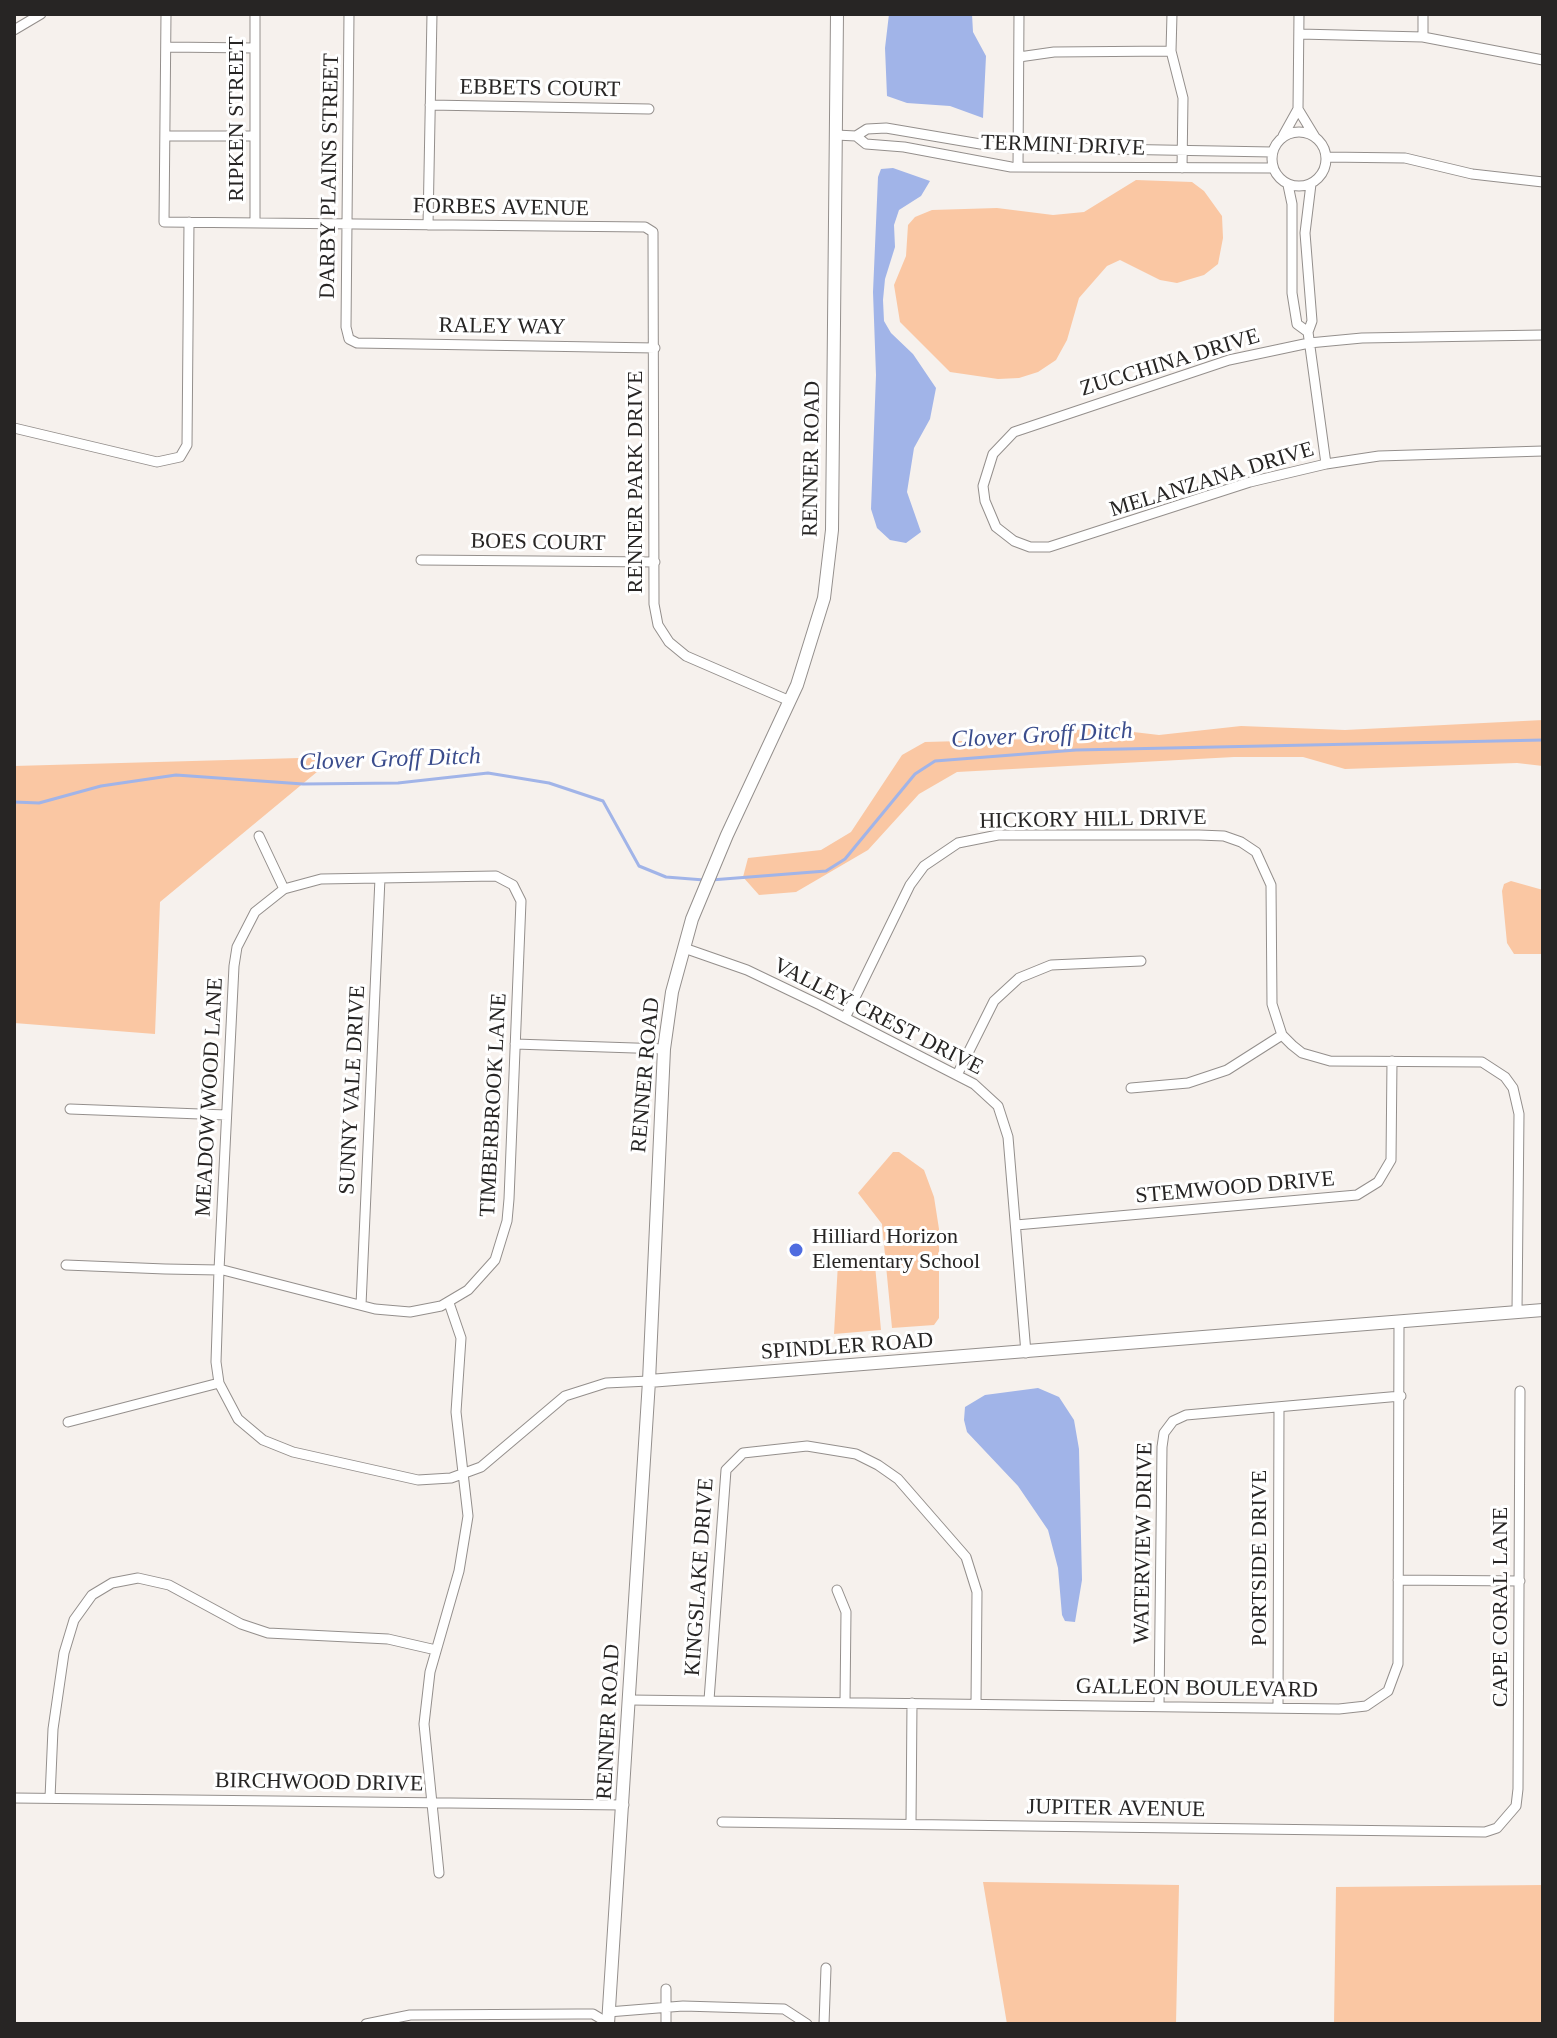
<!DOCTYPE html>
<style>
body{margin:0}
#map{position:relative;width:1557px;height:2038px;overflow:hidden;background:#f6f1ed;font-family:Georgia,serif}
canvas{display:block}
.frame{position:absolute;inset:0;border:16px solid #272524;pointer-events:none}
</style>
<div id="map">
<canvas width="1557" height="2038"></canvas>
<div class="frame"></div>
</div>
<script>
const ctx = document.querySelector('canvas').getContext('2d');
ctx.lineJoin = 'round';
function fill(path, color) {
  ctx.fillStyle = color;
  ctx.fill(path, 'evenodd');
}
function shape(rows) {
  const path = new Path2D();
  for (const r of rows) {
    if (r.length === 3) {
      path.moveTo(r[0] + r[2], r[1]);
      path.arc(r[0], r[1], r[2], 0, 2 * Math.PI);
      continue;
    }
    path.moveTo(r[0], r[1]);
    for (let i = 2; i < r.length; i += 2) path.lineTo(r[i], r[i + 1]);
  }
  return path;
}
function trace(path, color, width, dash) {
  ctx.strokeStyle = color;
  ctx.lineWidth = width;
  ctx.lineCap = dash ? 'butt' : 'round';
  ctx.setLineDash(dash || []);
  ctx.stroke(path);
}
function drawText(font, color, halo, rows, align = 'center') {
  ctx.font = font + ' Georgia,serif';
  ctx.lineWidth = 6;
  ctx.setLineDash([]);
  ctx.textBaseline = 'middle';
  ctx.strokeStyle = halo;
  ctx.fillStyle = color;
  for (const [text, x, y, turn = 0] of rows) {
    ctx.save();
    ctx.translate(x, y);
    ctx.rotate((+turn || 0) * Math.PI / 180);
    ctx.textAlign = isNaN(turn) ? turn : align;
    if (halo) ctx.strokeText(text, 0, 0);
    ctx.fillText(text, 0, 0);
    ctx.restore();
  }
}
fill(shape([
 [1136,180,1192,182,1204,191,1222,216,1223,238,1218,264,1204,275,1177,283,1160,280,1120,260,1107,266,1079,298,1067,340,1056,360,1038,372,1019,378,998,379,950,372,900,322,894,285,906,256,908,225,915,217,932,210,997,208,1053,215,1084,212],
 [1543,720,1543,766,1517,763,1345,769,1303,757,1234,757,957,772,919,794,868,850,796,892,759,895,743,877,748,858,821,850,851,832,902,755,925,742,1036,739,1091,727,1159,735,1241,726,1345,730],
 [335,757,160,902,155,1034,14,1023,14,766],
 [1511,881,1543,890,1543,954,1514,954,1507,943,1502,891,1504,884],
 [893,1152,899,1152,924,1170,934,1197,939,1229,939,1318,934,1325,892,1328,882,1224,858,1193],
 [838,1263,875,1265,881,1330,834,1334],
 [983,1882,1179,1885,1176,2024,1007,2024],
 [1543,1885,1543,2024,1334,2024,1336,1887]
]), '#fac7a3');
fill(shape([
 [889,14,972,14,973,32,986,56,983,118,950,106,907,103,887,96,885,48],
 [893,168,930,181,921,196,899,210,894,225,895,247,885,279,883,300,884,321,891,333,913,354,936,388,930,419,914,448,907,492,921,532,906,543,890,540,877,528,871,509,876,375,873,292,878,177,881,169],
 [1038,1388,1059,1397,1074,1420,1079,1449,1082,1580,1075,1622,1065,1621,1062,1615,1058,1568,1048,1530,1018,1486,967,1432,964,1420,965,1407,985,1395]
]), '#a1b4e8');
trace(shape([
 [14,802,39,803,101,786,176,775,303,784,398,783,488,773,549,783,603,801,639,866,666,877,704,880],
 [711,880,826,871,845,859,915,774,935,761,1076,750,1543,740]
]), '#a1b4e8', 3);
const street = shape([
 [166,14,164,222,645,227,653,232,654,604,658,625,669,642,686,656,790,701],
 [349,14,346,327,349,339,357,343,655,348],
 [1172,14,1171,51,1183,98,1182,168],
 [14,30,41,14],
 [1299,34,1423,37,1543,60],
 [1423,37,1423,14],
 [166,47,255,48],
 [1019,57,1054,52,1171,51],
 [430,105,649,109],
 [1298,109,1315,137],
 [1299,159,27],
 [836,135,856,136,867,129,886,128,998,147,1272,152],
 [165,136,255,136],
 [856,136,866,144,904,147,1011,167,1273,168],
 [1283,136,1298,109,1299,14],
 [1326,157,1405,158,1472,174,1543,182],
 [1018,167,1019,14],
 [1311,184,1305,233,1312,321,1308,332,1326,464],
 [1288,185,1292,204,1292,293,1297,324,1308,332],
 [255,223,255,14],
 [428,225,432,14],
 [1543,335,1362,338,1309,343,1229,360,1014,432,993,454,983,486,985,501,996,527,1014,541,1030,547,1049,547,1250,482,1326,464,1379,456,1543,451],
 [14,428,157,462,180,457,187,445,189,222],
 [421,560,655,562],
 [259,836,284,889],
 [684,948,747,970,820,1005,974,1084,998,1106,1008,1137,1026,1353],
 [845,1018,910,885,924,866,958,843,998,835,1199,835,1224,836,1241,842,1256,852,1271,885,1272,1004,1282,1035,1292,1045,1302,1053,1330,1061,1482,1062,1505,1077,1513,1088,1519,1114,1517,1311],
 [515,1044,664,1049],
 [957,1075,994,1001,1019,978,1051,965,1141,961],
 [1131,1088,1188,1083,1227,1070,1282,1035],
 [70,1109,226,1115],
 [1016,1225,1357,1195,1378,1182,1391,1160,1392,1061],
 [66,1265,165,1269,219,1270,223,1270,375,1309,410,1312,441,1306,468,1290,495,1260,507,1221,509,1199,521,901,513,885,496,876,321,879,284,889,255,912,237,947,234,966,219,1270,216,1362,219,1383,238,1419,263,1440,293,1452,418,1480,451,1478,481,1467,565,1396,606,1383,649,1381],
 [361,1305,380,878],
 [68,1422,219,1383],
 [1398,1580,1520,1581],
 [837,1590,846,1612,845,1702],
 [630,1700,1339,1709,1366,1706,1388,1691,1398,1664,1399,1322],
 [709,1700,726,1470,743,1453,807,1446,856,1454,878,1465,898,1479,966,1557,977,1592,976,1703],
 [1159,1706,1162,1447,1164,1433,1173,1421,1186,1415,1401,1396],
 [1278,1708,1279,1407],
 [14,1798,624,1805],
 [50,1798,53,1729,64,1653,74,1620,92,1595,112,1583,138,1578,169,1585,241,1624,268,1633,388,1639,436,1650],
 [722,1822,1485,1832,1497,1828,1516,1806,1518,1789,1520,1391],
 [911,1823,912,1703],
 [439,1873,424,1724,430,1672,459,1571,468,1516,456,1412,461,1338,449,1303],
 [608,2012,683,2006,784,2009,807,2024],
 [366,2024,410,2015,578,2014,593,2014,608,2023],
 [666,2024,666,1989],
 [824,2024,826,1968]
]);
const secondary = shape([
 [649,1381,1543,1310],
 [608,2024,649,1381,664,1049,672,992,692,919,727,835,797,685,824,598,832,530,837,14]
]);
trace(street, '#948f8c', 11);
trace(secondary, '#948f8c', 14);
trace(street, '#fff', 9);
trace(secondary, '#fff', 12);
for (const [x, y, r, color] of [
 [796,1250,8,"#4f6ce0"]
]) {
  const dot = new Path2D();
  dot.arc(x, y, r, 0, 2 * Math.PI);
  ctx.fillStyle = color;
  ctx.fill(dot);
  trace(dot, '#fff', 3);
}
drawText('22px', '#272524', '#fff', [
 ["EBBETS COURT",540,89,1],
 ["RIPKEN STREET",237,119,-90],
 ["TERMINI DRIVE",1063,146,2],
 ["DARBY PLAINS STREET",330,176,-89],
 ["FORBES AVENUE",501,208,1],
 ["RALEY WAY",502,327,1],
 ["ZUCCHINA DRIVE",1170,363,-17],
 ["RENNER ROAD",812,459,-89],
 ["MELANZANA DRIVE",1212,480,-17],
 ["RENNER PARK DRIVE",636,482,-90],
 ["BOES COURT",538,543,1],
 ["HICKORY HILL DRIVE",1093,820,-1],
 ["VALLEY CREST DRIVE",878,1017,27],
 ["RENNER ROAD",646,1075,-85],
 ["SUNNY VALE DRIVE",353,1090,-87],
 ["MEADOW WOOD LANE",210,1097,-87],
 ["TIMBERBROOK LANE",494,1105,-87],
 ["STEMWOOD DRIVE",1235,1188,-5],
 ["SPINDLER ROAD",847,1347,-4],
 ["WATERVIEW DRIVE",1144,1543,-89],
 ["PORTSIDE DRIVE",1260,1558,-90],
 ["KINGSLAKE DRIVE",700,1577,-86],
 ["CAPE CORAL LANE",1501,1607,-90],
 ["GALLEON BOULEVARD",1197,1689,1],
 ["RENNER ROAD",609,1722,-87],
 ["BIRCHWOOD DRIVE",319,1783,1],
 ["JUPITER AVENUE",1116,1809,1]
]);
drawText('22px', '#272524', '#fff', [
 ["Hilliard Horizon",812,1237],
 ["Elementary School",812,1262]
], 'left');
drawText('italic 24px', '#3a4c8c', '#fff', [
 ["Clover Groff Ditch",1042,736,-3],
 ["Clover Groff Ditch",390,760,-2]
]);
</script>
